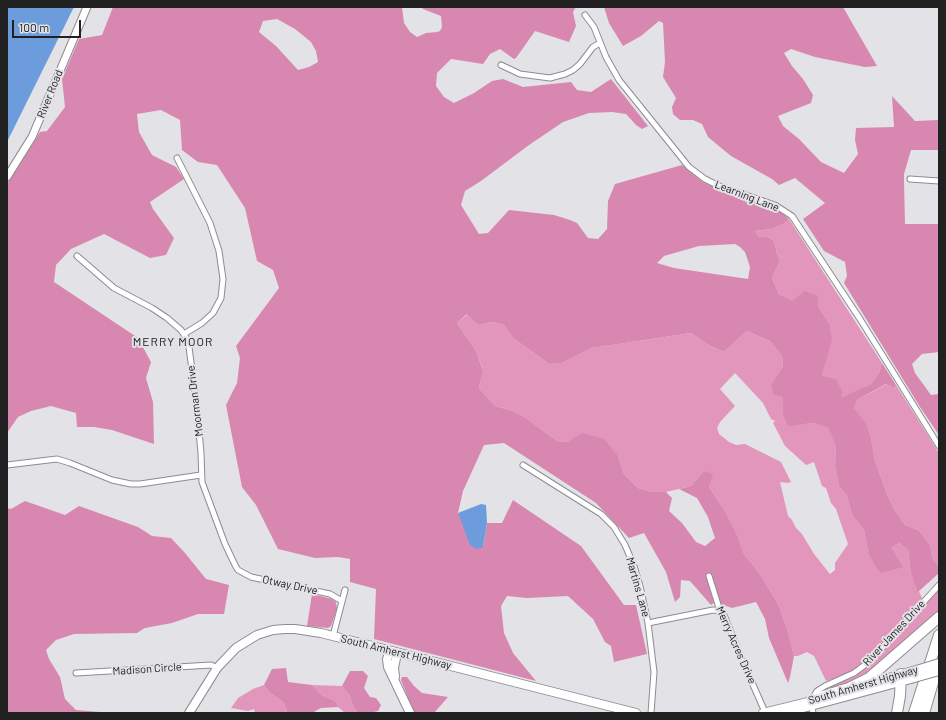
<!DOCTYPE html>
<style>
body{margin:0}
#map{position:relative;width:946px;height:720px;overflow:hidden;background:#e3e2e6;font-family:Barlow,sans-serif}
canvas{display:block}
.frame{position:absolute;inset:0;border:8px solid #212122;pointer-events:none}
.scale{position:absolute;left:12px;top:20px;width:69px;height:18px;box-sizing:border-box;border:2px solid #212122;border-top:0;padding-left:5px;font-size:12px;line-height:14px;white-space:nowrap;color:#212122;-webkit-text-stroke:3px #e3e2e6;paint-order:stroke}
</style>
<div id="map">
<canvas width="946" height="720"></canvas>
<div class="frame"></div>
<div class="scale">100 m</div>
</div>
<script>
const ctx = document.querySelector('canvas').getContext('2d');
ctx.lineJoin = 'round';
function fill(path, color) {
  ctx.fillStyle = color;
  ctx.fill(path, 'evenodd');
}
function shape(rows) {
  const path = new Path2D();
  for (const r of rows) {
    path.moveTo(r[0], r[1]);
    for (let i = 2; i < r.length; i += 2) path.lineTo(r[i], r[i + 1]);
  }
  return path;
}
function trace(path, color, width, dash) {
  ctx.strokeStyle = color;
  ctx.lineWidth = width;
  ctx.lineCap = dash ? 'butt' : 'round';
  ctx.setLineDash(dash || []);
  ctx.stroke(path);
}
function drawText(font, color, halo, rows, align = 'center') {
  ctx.font = font + ' Barlow,sans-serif';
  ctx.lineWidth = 4;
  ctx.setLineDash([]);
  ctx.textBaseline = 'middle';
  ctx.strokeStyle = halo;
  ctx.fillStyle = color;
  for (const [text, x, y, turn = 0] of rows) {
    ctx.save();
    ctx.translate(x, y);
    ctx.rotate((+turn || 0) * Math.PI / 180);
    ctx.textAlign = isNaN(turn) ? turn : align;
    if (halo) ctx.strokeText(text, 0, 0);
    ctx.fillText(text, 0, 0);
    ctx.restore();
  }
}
fill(shape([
 [789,219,882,363,879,373,871,384,841,399,822,376,825,364,829,323,818,306,818,296,792,302,779,294,772,278,780,261,777,254,774,241,766,236,759,237,755,231,772,229,785,223],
 [468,314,478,325,493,322,504,325,513,338,548,363,562,363,592,348,691,333,707,344,724,352,747,331,770,341,782,356,783,367,783,415,788,425,813,423,828,426,836,447,835,467,839,486,847,496,852,515,864,530,868,552,902,566,892,548,899,543,908,550,911,574,922,598,884,643,862,665,848,674,826,681,814,656,807,652,798,656,794,656,787,628,778,604,760,574,744,554,737,534,725,511,709,487,704,471,691,486,666,492,652,492,638,488,624,474,618,456,582,434,567,442,557,441,526,418,513,411,495,406,479,388,483,369,476,351,457,323],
 [735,373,763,403,771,419,775,421,773,423,785,446,806,465,814,462,822,486,826,488,831,503,836,509,848,544,835,563,835,570,830,574,814,554,802,534,796,528,792,520,788,516,780,482,788,483,791,482,781,462,745,444,736,445,729,442,719,434,717,428,720,422,735,406,720,389],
 [887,384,894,388,896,385,939,453,939,567,932,557,930,544,918,530,905,525,894,509,887,494,875,461,871,438,854,408,857,400],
 [939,587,939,615,865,678,821,691,826,688,851,677,866,667,888,646],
 [264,685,269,692,283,702,287,710,286,713,255,713,254,709,248,711,231,708,238,698,253,689],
 [312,685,342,686,350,696,353,706,357,712,361,713,345,713,338,707,337,703,333,700,323,696]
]), '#e396bc');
fill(shape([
 [113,7,402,7,404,23,410,32,417,37,426,33,437,32,440,31,442,27,441,16,423,9,421,7,576,7,573,12,576,26,569,42,535,31,516,58,514,59,500,49,490,54,483,64,451,59,437,73,436,86,444,97,454,103,474,93,492,81,503,79,523,87,571,82,577,90,591,92,611,79,648,126,642,129,636,125,626,114,612,112,589,113,563,122,529,145,481,181,465,191,461,205,479,234,488,233,509,210,554,215,570,220,577,223,588,238,598,239,607,229,608,201,615,184,682,165,703,182,721,191,754,199,780,211,789,219,785,223,772,229,755,231,759,237,766,236,774,241,777,254,780,261,772,278,779,294,792,301,805,291,818,296,818,306,829,323,832,339,822,376,836,379,842,391,841,398,871,384,879,373,882,363,896,385,894,388,886,384,857,400,854,408,866,424,871,438,875,461,887,494,894,509,905,525,918,530,930,544,932,557,939,567,939,573,918,592,911,574,908,550,899,543,892,548,903,567,881,573,876,567,868,552,864,530,852,515,847,496,839,486,835,467,836,447,828,427,813,423,788,426,783,415,783,397,774,395,771,385,783,367,782,356,770,341,747,331,724,352,707,344,691,333,592,348,562,363,548,363,513,338,504,325,493,322,478,325,467,314,457,323,476,351,483,370,479,388,495,406,513,411,526,418,557,441,567,442,582,433,604,439,618,456,624,474,638,488,652,492,666,492,672,498,669,511,682,523,696,542,705,546,715,538,708,517,697,498,679,489,691,486,704,471,713,474,709,487,725,511,737,534,744,554,760,574,778,604,787,628,794,656,790,677,788,683,769,638,765,619,756,602,732,608,715,602,711,605,690,581,681,580,680,597,675,602,666,572,644,533,629,538,596,503,504,443,484,445,463,491,458,513,483,547,487,523,502,523,513,500,581,546,624,605,636,605,647,654,614,662,611,646,605,642,593,619,568,596,527,598,507,596,501,606,504,633,513,653,536,681,374,639,376,589,350,582,350,559,338,557,315,558,278,549,256,505,242,487,226,405,237,383,240,358,236,346,279,288,273,270,257,261,245,208,217,165,198,162,182,150,180,120,161,110,137,114,139,132,152,155,176,167,184,179,150,202,153,209,174,238,166,255,150,258,104,234,71,249,56,265,54,282,138,338,151,362,146,378,153,402,154,444,112,430,94,427,77,427,76,413,51,406,31,411,18,417,7,433,7,184,40,132,47,131,65,107,62,79,79,39,102,35],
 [277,19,295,29,311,42,316,51,318,62,309,67,298,70,276,46,259,32,263,21],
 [735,244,740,247,745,252,750,267,748,279,674,268,657,263,664,256,699,246],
 [604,7,843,7,877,66,865,67,815,57,791,49,784,53,792,66,803,79,813,95,811,103,778,116,783,126,799,139,821,162,844,173,858,154,855,140,856,128,894,127,892,96,915,121,939,120,939,150,911,150,904,174,904,182,905,224,939,224,939,352,922,354,912,364,915,373,931,395,939,394,939,435,920,407,844,283,847,276,845,262,824,251,803,219,825,203,795,178,779,185,772,179,731,156,708,137,702,124,693,120,680,120,673,114,672,107,676,98,663,77,665,62,663,23,659,21,641,36,623,46,609,23],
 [25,501,65,515,79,506,138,527,152,536,171,538,185,553,206,579,229,585,224,614,198,614,172,623,145,628,137,633,74,634,56,640,46,650,49,659,60,677,65,699,76,710,100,712,100,713,7,713,7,508,11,509],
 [312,594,332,599,336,602,337,609,331,626,328,628,307,626],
 [286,668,288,682,312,685,323,696,333,700,337,703,338,707,321,708,312,713,286,713,287,710,283,702,269,692,264,685,272,669],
 [350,671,363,671,368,676,364,688,370,697,376,698,381,705,378,711,369,713,361,713,357,712,353,706,350,696,342,686],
 [402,677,407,677,414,686,422,693,448,697,434,713,414,713,401,680]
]), '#d888b0');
fill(shape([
 [7,7,74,7,7,142],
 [481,504,486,505,487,523,483,547,477,549,470,545,458,513]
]), '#6d9cdd');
const street = shape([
 [585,15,594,27,606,57,619,80,689,167,705,179,717,185,775,205,792,216,860,319,939,446],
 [501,65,520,74,550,78,565,74,573,70,580,64,593,47,600,43],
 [177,158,210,223,219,251,223,279,221,298,213,313,202,323,184,334],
 [910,179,939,181],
 [77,256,114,288,152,308,167,318,181,330,187,339,189,347,197,409,201,453,202,482,225,544,235,565,238,570,251,577,330,594,342,601],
 [7,465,57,459,70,463,112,480,131,484,140,484,201,475],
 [523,465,601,514,614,527,625,545,634,566,640,586,648,623,654,672,651,713],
 [709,576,720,611,724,615,743,662,765,712],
 [648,623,713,610,720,611],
 [333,636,345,590],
 [76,673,211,665,217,668],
 [813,713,811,701,817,691,825,686,854,673,870,661,939,585]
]);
const secondary = shape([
 [7,177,32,137,87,7]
]);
const primary = shape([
 [390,651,387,659,388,667,410,713],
 [395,677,394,668,397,653],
 [858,687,913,671],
 [189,713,217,668,236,648,257,635,273,630,285,629,295,629,321,633,636,713],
 [763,713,816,700],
 [785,713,911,679]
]);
const highway = shape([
 [811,701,820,697,849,688,869,678,939,617],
 [897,713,900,696,901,674],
 [914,713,939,635],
 [924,713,938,665]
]);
trace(street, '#8d8c90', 7);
trace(secondary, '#8d8c90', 9);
trace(primary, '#8d8c90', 10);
trace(highway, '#8d8c90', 12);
trace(street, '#fff', 5);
trace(secondary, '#fff', 7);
trace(primary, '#fff', 8);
trace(highway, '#fff', 10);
const primaryBridge = shape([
 [913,671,939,663],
 [911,679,939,671]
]);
trace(primaryBridge, '#8d8c90', 10, []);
trace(primaryBridge, '#fff', 8);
drawText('11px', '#212122', '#e3e2e6', [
 ["River Road",50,94,-68],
 ["Learning Lane",747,196,21],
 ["Moorman Drive",195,401,-97],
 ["Otway Drive",290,585,12],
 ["Martins Lane",638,587,74],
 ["River James Drive",894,633,-47],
 ["Merry Acres Drive",736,645,66],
 ["South Amherst Highway",396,652,14],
 ["Madison Circle",147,669,-4],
 ["South Amherst Highway",863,685,-16]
]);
ctx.letterSpacing = '1px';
drawText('12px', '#212122', '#e3e2e6', [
 ["MERRY MOOR",173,342]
]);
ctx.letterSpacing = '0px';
</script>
